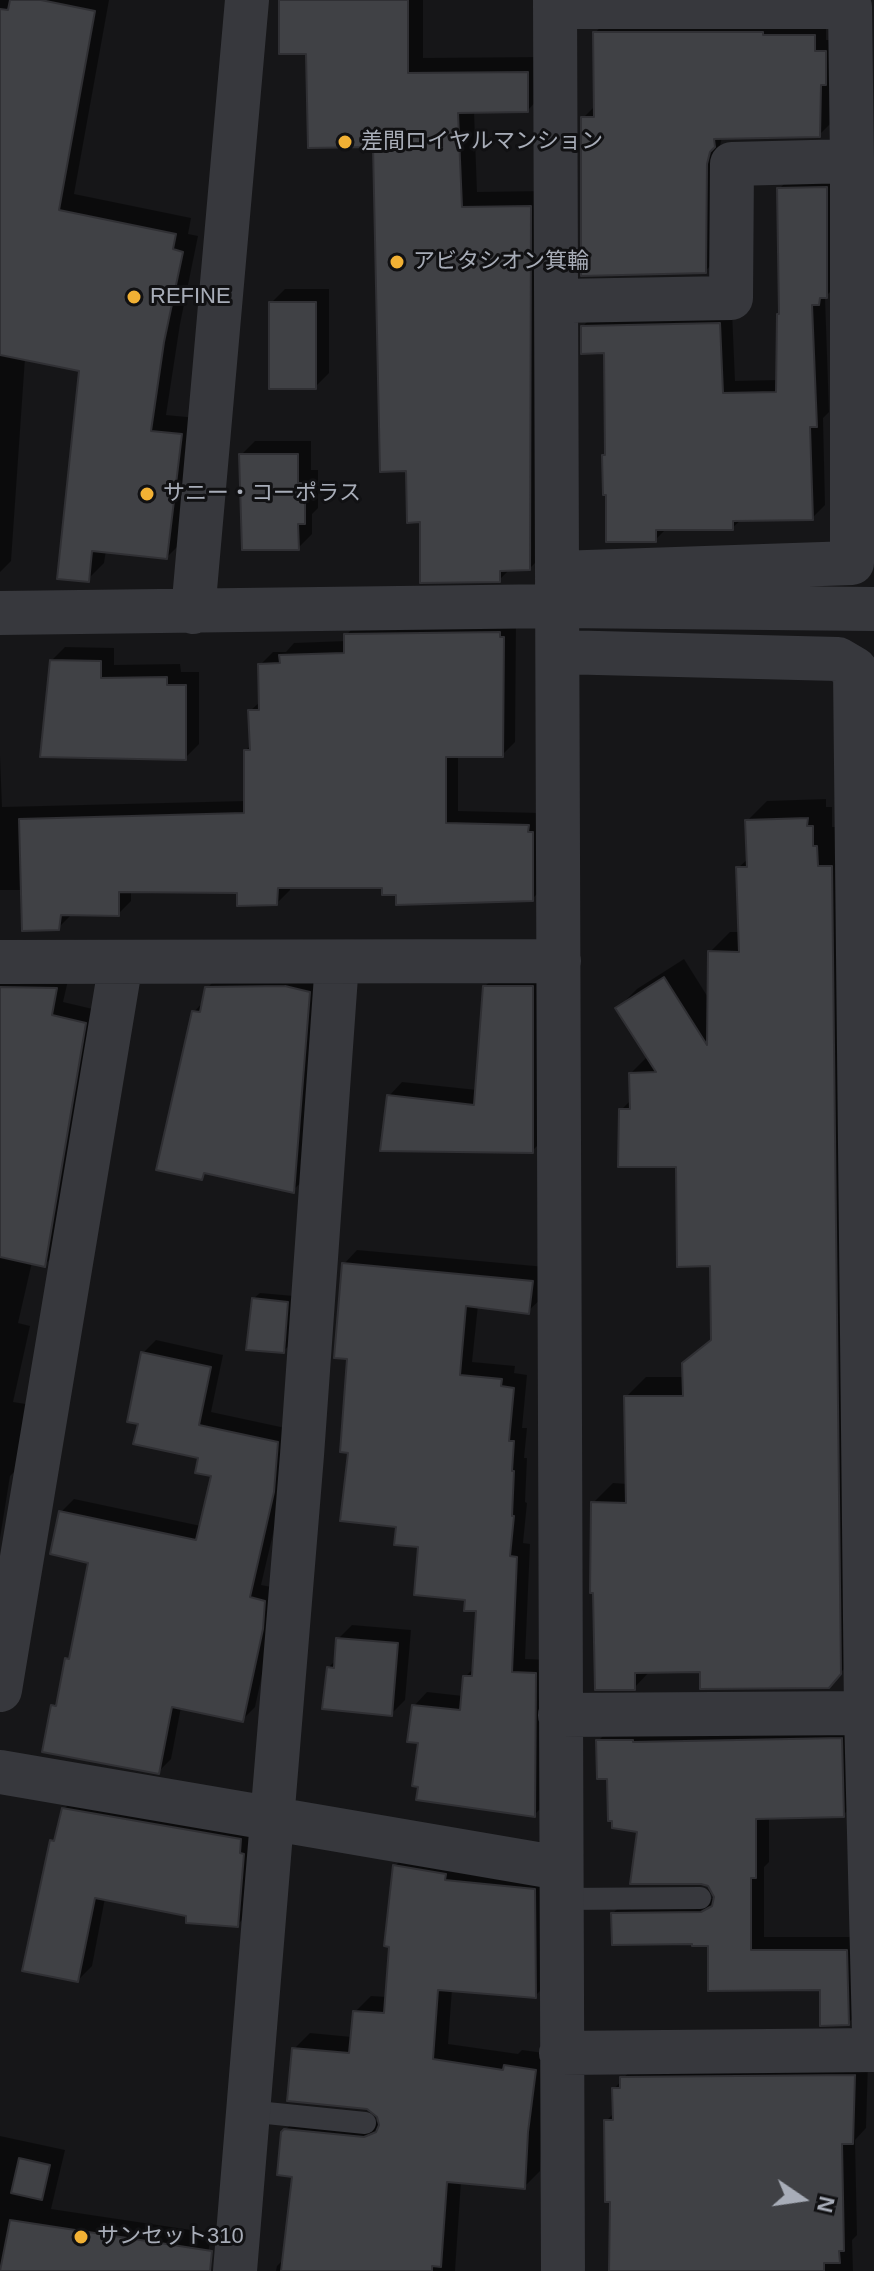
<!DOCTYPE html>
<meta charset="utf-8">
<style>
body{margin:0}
#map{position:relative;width:874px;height:2271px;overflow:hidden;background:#161618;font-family:Helvetica,sans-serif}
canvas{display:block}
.north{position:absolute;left:762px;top:2159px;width:80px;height:80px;-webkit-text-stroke:6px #111113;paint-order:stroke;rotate:103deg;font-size:22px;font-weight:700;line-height:32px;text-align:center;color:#a8adb8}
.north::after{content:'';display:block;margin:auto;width:28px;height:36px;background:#a8adb8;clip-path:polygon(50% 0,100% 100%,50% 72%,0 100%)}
</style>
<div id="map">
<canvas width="874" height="2271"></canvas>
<div class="north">N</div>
</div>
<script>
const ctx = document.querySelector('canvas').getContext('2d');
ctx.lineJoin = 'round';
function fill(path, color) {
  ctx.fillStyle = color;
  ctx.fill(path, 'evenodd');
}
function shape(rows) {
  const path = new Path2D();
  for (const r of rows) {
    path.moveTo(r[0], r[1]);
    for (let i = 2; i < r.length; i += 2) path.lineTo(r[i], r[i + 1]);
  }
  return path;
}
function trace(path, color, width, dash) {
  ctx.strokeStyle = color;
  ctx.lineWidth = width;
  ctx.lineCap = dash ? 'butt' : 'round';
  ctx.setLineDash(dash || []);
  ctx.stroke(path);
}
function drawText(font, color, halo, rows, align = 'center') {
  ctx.font = font + ' Helvetica,"Noto Sans JP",sans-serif';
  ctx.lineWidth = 6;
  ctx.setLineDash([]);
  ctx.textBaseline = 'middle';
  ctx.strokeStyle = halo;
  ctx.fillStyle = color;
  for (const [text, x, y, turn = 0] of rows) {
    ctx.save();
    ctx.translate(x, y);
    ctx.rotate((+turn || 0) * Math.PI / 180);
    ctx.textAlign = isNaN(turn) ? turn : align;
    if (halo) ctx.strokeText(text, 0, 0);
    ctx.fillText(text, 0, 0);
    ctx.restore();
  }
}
fill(shape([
 [0,0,109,0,74,194,191,218,188,234,198,236,180,324,166,415,197,418,183,541,167,557,106,550,104,563,88,579,81,369,25,358,11,561,0,572],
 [281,0,423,0,423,58,543,57,543,94,528,110,474,111,477,192,546,191,545,553,530,568,510,569,499,580,422,520,408,469,375,145,308,52],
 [607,20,826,24,826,40,837,40,832,122,819,135,722,137,719,150,718,259,705,271,583,118,596,105,595,33],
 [839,175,839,283,825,297,829,412,823,418,825,505,812,518,742,519,732,528,667,528,655,540,608,492,604,455,607,452,606,351,583,326,596,313,732,311,735,381,778,380,781,313,779,189,792,176],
 [285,289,329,289,329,373,315,387,271,303],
 [255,441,311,441,311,470,318,470,318,508,312,514,312,534,298,548,241,455],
 [359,622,516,624,515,742,502,755,458,755,458,811,541,813,545,886,532,899,398,893,384,886,290,886,290,890,277,903,239,891,131,890,131,901,118,914,71,915,58,928,23,890,0,890,0,756,2,807,246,801,246,750,252,744,250,711,261,701,260,665,273,652,286,652,294,643,346,641,346,635],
 [65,647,114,648,114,665,180,664,181,672,199,672,199,744,185,758,51,661],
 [826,799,826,807,832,807,832,827,836,827,849,1664,828,1685,702,1670,651,1670,634,1688,593,1503,613,1483,628,1484,626,1397,646,1377,685,1377,684,1364,713,1337,712,1264,678,1165,621,1110,632,1099,631,1073,648,1056,617,1009,637,989,684,959,709,999,710,952,730,932,741,932,738,868,749,858,747,821,767,801],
 [0,971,69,976,63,1002,97,1010,57,1252,44,1265,32,1262,18,1323,30,1326,13,1402,32,1405,22,1464,10,1476,0,1538],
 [499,973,547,973,546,1137,532,1151,389,1096,402,1082,477,1090,484,987],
 [221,974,323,979,307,1177,293,1190,207,1171,201,1177,194,1012,204,1001,207,988],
 [357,1250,546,1267,542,1298,528,1311,478,1305,472,1362,515,1366,514,1373,527,1375,522,1428,527,1428,524,1458,527,1458,525,1502,527,1503,523,1543,530,1544,525,1659,549,1660,548,1801,534,1815,420,1741,414,1706,427,1692,463,1696,465,1677,475,1667,479,1609,420,1546,398,1526,350,1451,344,1264],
 [260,1293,294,1296,290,1345,283,1351,253,1299],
 [156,1340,223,1355,211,1412,290,1429,286,1478,261,1585,277,1588,275,1615,255,1707,242,1720,181,1707,171,1759,158,1772,53,1706,59,1700,67,1659,72,1655,90,1561,61,1512,74,1499,201,1526,213,1474,201,1456,140,1423,143,1353],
 [352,1625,411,1630,405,1700,391,1714,328,1668,336,1660,338,1639],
 [855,1725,857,1801,843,1815,769,1817,769,1862,764,1867,764,1937,860,1937,862,2009,848,2023,822,1988,710,1944,613,1913,627,1900,717,1899,709,1885,640,1830,609,1777,598,1741,612,1727],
 [78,1795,254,1825,251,1911,237,1925,105,1898,92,1966,78,1980,52,1841,58,1835,64,1809],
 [411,1850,550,1874,551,1980,535,1996,452,1989,448,2044,518,2054,522,2050,551,2054,543,2115,540,2171,524,2187,461,2181,455,2271,276,2271,277,2266,284,2259,294,2175,283,2132,302,2114,380,2122,379,2115,294,2049,310,2033,352,2037,355,2012,371,1996,387,1997,395,1866],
 [868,2062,866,2128,855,2140,857,2235,852,2240,853,2271,611,2271,612,2200,606,2121,615,2112,614,2089,636,2064],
 [0,2136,65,2150,51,2209,211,2233,206,2271,0,2271]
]), '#0007');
const building = shape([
 [10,0,41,0,95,11,59,210,176,234,173,249,183,252,164,342,151,431,182,434,167,559,92,551,89,582,57,579,79,371,0,355,0,9,8,10,10,0],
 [279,0,408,0,408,73,528,72,528,112,458,113,462,207,531,206,530,570,500,571,500,582,420,583,420,522,407,523,406,471,380,472,373,147,308,148,306,54,279,54,279,0],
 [593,32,763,32,763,35,815,35,815,51,826,51,826,85,821,85,820,137,714,139,715,147,710,152,707,164,706,273,581,276,581,117,594,117,593,32],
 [827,187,827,298,820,298,819,305,812,305,817,427,810,427,813,520,733,521,733,530,656,530,656,542,606,542,606,495,603,495,602,455,605,455,604,353,581,354,581,326,720,323,723,393,776,392,777,314,779,314,777,188,827,187],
 [269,302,316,302,316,389,269,389,269,302],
 [239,454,298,454,298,483,305,483,305,524,298,524,299,550,242,550,239,454],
 [500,632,500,637,504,637,503,757,446,757,446,823,529,825,528,832,533,832,533,901,396,905,396,895,382,895,382,888,278,888,277,905,237,906,237,893,119,892,119,916,61,915,59,930,22,931,19,819,244,813,244,750,250,750,248,710,259,710,258,664,280,663,279,655,344,653,344,634,500,632],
 [50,660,101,661,101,678,167,677,167,685,186,685,186,760,40,757,50,660],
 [808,818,807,826,813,826,813,846,817,846,818,866,832,866,841,1674,829,1688,700,1689,700,1672,635,1673,635,1690,595,1690,593,1593,590,1593,591,1502,626,1503,624,1396,683,1396,682,1363,711,1340,710,1266,677,1267,676,1167,618,1167,619,1109,630,1109,629,1073,656,1072,615,1008,664,977,707,1045,708,951,739,952,736,867,747,867,745,820,808,818],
 [285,986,310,992,294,1193,204,1173,202,1180,156,1170,192,1011,200,1012,205,987,285,986],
 [483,986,533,986,533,1153,380,1151,387,1095,474,1105,483,986],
 [0,987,57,988,52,1015,86,1023,45,1267,0,1257,0,987],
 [342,1263,533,1281,529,1314,466,1306,460,1375,502,1379,501,1386,514,1388,509,1441,514,1441,512,1471,514,1471,512,1516,514,1516,510,1556,517,1557,512,1672,536,1673,535,1817,416,1800,418,1787,412,1786,418,1743,407,1742,412,1705,460,1710,463,1676,472,1676,476,1611,464,1611,465,1600,414,1595,418,1547,394,1545,396,1527,340,1521,348,1453,340,1452,347,1359,334,1358,342,1263],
 [252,1298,288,1302,284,1353,246,1350,252,1298],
 [141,1352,211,1367,199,1425,278,1442,274,1492,250,1597,265,1601,263,1629,243,1722,172,1707,159,1774,42,1752,51,1705,56,1706,65,1658,69,1659,88,1563,50,1554,59,1511,196,1540,211,1476,195,1473,198,1458,133,1444,138,1424,127,1422,141,1352],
 [336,1638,398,1643,392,1716,322,1709,327,1667,334,1668,336,1638],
 [842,1738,844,1817,756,1819,756,1878,751,1878,751,1950,847,1950,849,2025,820,2026,820,1990,708,1991,708,1946,692,1946,692,1944,612,1945,611,1913,701,1912,712,1906,714,1897,708,1886,701,1884,630,1884,637,1832,612,1828,612,1821,608,1821,607,1779,597,1779,596,1740,633,1740,633,1742,842,1738],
 [62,1808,241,1839,240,1853,244,1854,238,1927,186,1923,186,1916,95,1898,78,1982,22,1971,50,1840,54,1841,62,1808],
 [393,1865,446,1874,445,1880,535,1889,536,1998,438,1990,433,2059,503,2070,504,2065,536,2070,528,2132,525,2189,447,2182,441,2267,432,2266,432,2271,281,2271,292,2177,277,2175,281,2132,284,2129,364,2137,376,2132,379,2125,377,2117,367,2109,287,2101,292,2048,349,2053,353,2011,384,2013,389,1947,384,1946,393,1865],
 [855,2075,853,2144,842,2144,844,2251,839,2251,840,2263,824,2263,824,2271,609,2271,610,2202,605,2202,604,2120,613,2120,612,2088,620,2088,620,2077,855,2075],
 [19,2158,50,2165,42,2200,11,2193,19,2158],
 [10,2220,212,2251,210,2271,0,2271,10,2220]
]);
fill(building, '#404145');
trace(building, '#303034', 2);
trace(shape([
 [561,1899,700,1898],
 [247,2111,365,2123]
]), '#37383d', 22);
trace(shape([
 [555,0,563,2271],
 [555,7,850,7,852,161,852,563,558,573],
 [557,301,731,298,732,164,852,161],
 [193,612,247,0],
 [0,613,559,606,874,609],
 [558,652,838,659,855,669,866,1713,874,2033],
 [0,962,559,961],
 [0,1690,121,962],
 [560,1715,866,1713],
 [0,1772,560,1868],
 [561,2053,874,2050],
 [235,2271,302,1455,337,962]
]), '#37383d', 44);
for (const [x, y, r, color] of [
 [345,142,8,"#f2b134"],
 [397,262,8,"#f2b134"],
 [134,297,8,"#f2b134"],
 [147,494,8,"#f2b134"],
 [81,2237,8,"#f2b134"]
]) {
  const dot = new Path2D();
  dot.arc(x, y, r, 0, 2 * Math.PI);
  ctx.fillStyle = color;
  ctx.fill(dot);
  trace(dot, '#111113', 3);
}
drawText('22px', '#a8adb8', '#111113', [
 ["差間ロイヤルマンション",361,142],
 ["アビタシオン箕輪",413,262],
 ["REFINE",150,297],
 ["サニー・コーポラス",163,494],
 ["サンセット310",97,2237]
], 'left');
</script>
